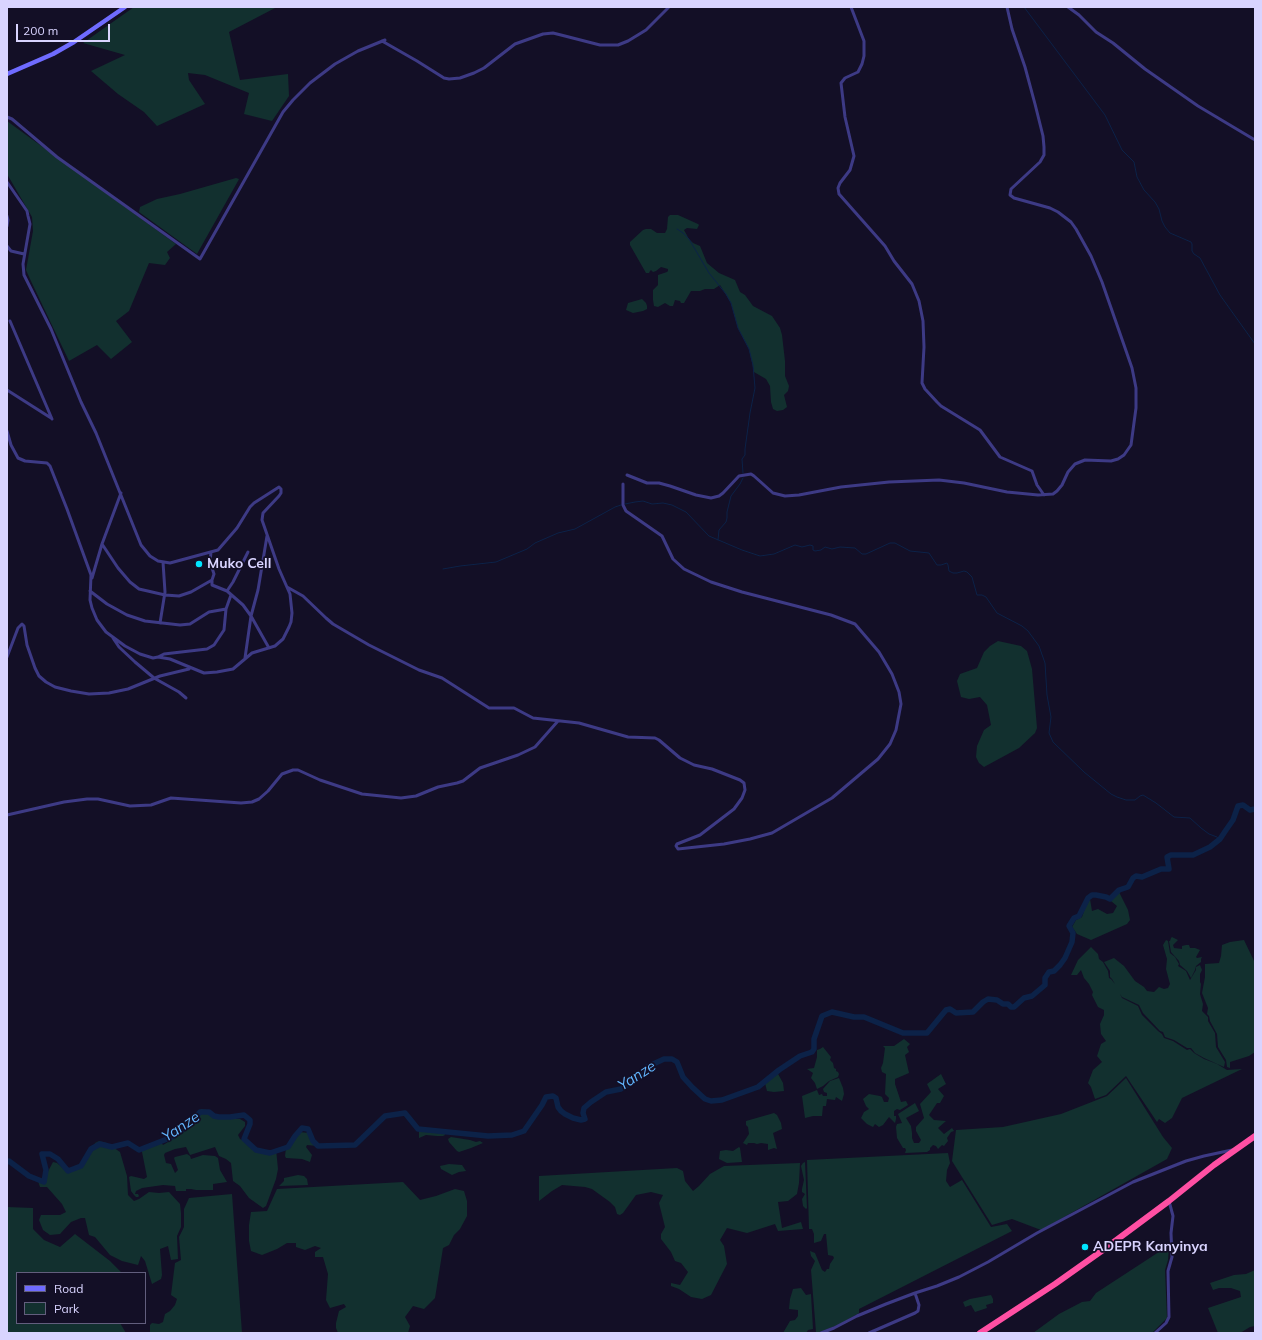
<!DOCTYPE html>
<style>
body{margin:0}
#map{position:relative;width:1262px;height:1340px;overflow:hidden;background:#130f26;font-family:Mulish,sans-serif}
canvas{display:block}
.frame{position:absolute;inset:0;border:8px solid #d9d4ff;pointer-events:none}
.legend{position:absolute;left:16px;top:1272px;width:130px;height:52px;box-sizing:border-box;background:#130f26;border:1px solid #625e7d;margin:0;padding:5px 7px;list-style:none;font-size:12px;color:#d9d4ff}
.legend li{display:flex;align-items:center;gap:8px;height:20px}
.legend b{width:20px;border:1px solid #625e7d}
.scale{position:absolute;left:16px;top:24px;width:94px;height:18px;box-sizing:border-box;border:2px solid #d9d4ff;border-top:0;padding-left:5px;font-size:12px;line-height:14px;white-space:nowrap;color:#d9d4ff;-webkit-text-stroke:3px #130f26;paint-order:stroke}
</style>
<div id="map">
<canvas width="1262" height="1340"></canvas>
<div class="frame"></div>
<ul class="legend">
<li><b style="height:5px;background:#6f6bff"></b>Road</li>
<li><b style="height:11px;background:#12302f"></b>Park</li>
</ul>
<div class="scale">200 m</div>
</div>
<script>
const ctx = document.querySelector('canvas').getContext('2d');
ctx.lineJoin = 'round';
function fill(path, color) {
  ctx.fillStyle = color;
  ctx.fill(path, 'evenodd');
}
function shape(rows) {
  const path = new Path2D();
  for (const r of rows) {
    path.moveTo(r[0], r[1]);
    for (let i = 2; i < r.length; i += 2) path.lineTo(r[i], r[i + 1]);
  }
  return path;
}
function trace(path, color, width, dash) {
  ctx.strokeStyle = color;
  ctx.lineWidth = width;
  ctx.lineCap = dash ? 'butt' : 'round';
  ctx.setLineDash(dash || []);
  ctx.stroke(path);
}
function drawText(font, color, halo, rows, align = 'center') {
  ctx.font = font + ' Mulish,sans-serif';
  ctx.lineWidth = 3.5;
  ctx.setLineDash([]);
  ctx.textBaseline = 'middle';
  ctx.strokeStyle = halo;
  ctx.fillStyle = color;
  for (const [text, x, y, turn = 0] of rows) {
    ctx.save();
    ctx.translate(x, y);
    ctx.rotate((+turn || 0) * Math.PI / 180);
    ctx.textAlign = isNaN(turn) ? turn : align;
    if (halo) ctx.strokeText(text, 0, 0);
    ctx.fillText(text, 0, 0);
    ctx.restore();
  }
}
fill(shape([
 [134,7,277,7,229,32,240,80,288,74,289,96,272,121,244,114,249,93,205,75,188,73,189,80,205,104,157,126,144,112,118,94,91,71,125,55,83,43],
 [7,121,176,244,167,252,170,258,165,265,149,263,129,311,116,321,132,342,111,359,97,345,69,361,30,279,26,270,33,231,32,217,7,174],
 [236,178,239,179,238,181,197,254,139,212,140,207,157,199,180,194],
 [670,215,678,215,698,224,699,225,697,229,687,228,684,230,689,239,693,243,700,246,707,263,719,273,735,280,740,292,745,295,753,306,772,316,780,328,782,335,785,361,785,376,789,386,788,391,784,395,787,407,783,410,777,411,773,409,771,402,770,386,766,379,754,372,749,349,738,328,731,303,720,285,714,289,705,289,700,291,691,291,684,303,681,303,680,301,675,300,673,306,670,306,665,303,658,307,654,306,653,300,653,290,658,285,658,275,667,272,668,271,668,269,661,267,656,271,653,272,651,270,650,271,649,273,646,273,630,245,630,242,643,230,646,229,651,229,657,233,665,233,667,229,668,217],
 [642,299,646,303,647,306,647,309,643,311,633,313,626,310,628,303],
 [998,641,1021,646,1027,651,1032,669,1037,728,1035,733,1019,748,984,767,979,763,976,757,977,746,984,730,991,725,987,705,980,697,969,699,961,697,957,681,960,674,977,668,984,652,990,646],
 [1119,892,1128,910,1130,920,1127,924,1091,940,1077,934,1072,927,1076,920,1082,917,1085,908,1090,899,1092,911,1098,909,1107,914,1113,913,1117,906,1111,901],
 [1172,937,1178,940,1173,945,1174,948,1182,949,1182,946,1186,945,1189,945,1190,948,1195,948,1200,950,1196,957,1197,958,1202,957,1201,959,1201,962,1196,966,1195,970,1191,978,1187,971,1180,965,1179,961,1171,952,1169,941,1170,941,1171,938],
 [1166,940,1168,941,1170,953,1175,957,1179,964,1178,966,1186,971,1190,980,1196,970,1196,967,1200,965,1202,970,1200,974,1200,982,1201,984,1200,994,1203,1004,1202,1011,1208,1017,1208,1021,1215,1033,1216,1047,1225,1062,1224,1067,1204,1058,1195,1053,1191,1048,1187,1048,1174,1040,1165,1037,1163,1032,1160,1031,1143,1013,1139,1005,1122,997,1120,994,1122,998,1138,1006,1142,1015,1158,1031,1162,1034,1164,1038,1173,1041,1187,1050,1190,1049,1194,1053,1204,1059,1217,1064,1227,1070,1242,1069,1182,1098,1172,1118,1165,1123,1159,1119,1157,1122,1126,1076,1106,1095,1095,1099,1091,1087,1088,1083,1093,1070,1102,1062,1097,1056,1101,1044,1106,1041,1101,1034,1100,1024,1104,1015,1104,1010,1098,1007,1092,995,1093,992,1089,984,1084,978,1081,970,1077,975,1071,975,1078,960,1091,947,1098,954,1099,959,1103,962,1108,971,1109,978,1111,979,1115,984,1112,979,1110,977,1110,971,1104,962,1114,958,1124,966,1135,981,1144,987,1147,991,1154,992,1159,987,1164,989,1168,988,1170,984,1166,969,1167,959,1163,945],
 [1244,940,1255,963,1255,1052,1249,1056,1230,1062,1230,1068,1227,1067,1226,1060,1218,1047,1217,1034,1210,1021,1209,1016,1207,1014,1208,1008,1202,993,1205,977,1205,964,1219,963,1221,956,1222,945,1230,942],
 [904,1039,910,1044,907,1047,909,1052,905,1055,909,1073,895,1079,895,1084,901,1102,906,1101,908,1105,900,1110,897,1109,894,1111,894,1116,896,1116,896,1119,895,1123,889,1117,883,1125,879,1127,875,1124,873,1127,867,1124,861,1118,864,1112,869,1109,866,1106,863,1099,869,1094,880,1096,882,1097,884,1102,888,1102,889,1098,885,1094,886,1074,882,1072,881,1068,883,1063,885,1048,883,1046,894,1046],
 [823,1047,831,1057,830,1060,833,1063,834,1068,836,1069,836,1071,838,1072,839,1074,838,1077,829,1081,823,1086,817,1089,815,1083,811,1078,813,1073,807,1069,814,1068,817,1057,817,1050,820,1049],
 [777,1072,783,1083,784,1091,774,1092,767,1091,765,1083],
 [941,1074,946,1084,938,1089,944,1096,940,1103,937,1103,929,1115,934,1120,946,1121,938,1128,944,1134,952,1128,954,1131,951,1132,947,1138,948,1141,944,1146,942,1145,938,1149,936,1146,933,1145,930,1148,930,1150,927,1152,905,1153,906,1150,905,1148,903,1148,897,1138,896,1127,897,1124,902,1123,898,1114,915,1103,919,1111,906,1118,911,1126,912,1133,912,1138,914,1143,919,1143,921,1140,916,1131,916,1127,924,1118,920,1104,931,1092,927,1084],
 [839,1078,843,1088,844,1094,842,1101,836,1097,835,1100,827,1099,826,1106,823,1106,822,1116,813,1116,805,1118,802,1096,817,1090,819,1095,822,1094,823,1096,827,1096,827,1093,824,1092,823,1089,830,1081],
 [1126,1078,1163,1137,1172,1148,1167,1159,1041,1230,1012,1219,992,1225,952,1161,956,1130,1003,1127,1061,1114,1107,1096],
 [201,1109,208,1110,213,1116,224,1119,240,1119,245,1122,245,1126,238,1135,240,1139,244,1141,246,1140,248,1140,248,1143,251,1146,258,1150,269,1151,276,1149,278,1169,276,1179,266,1206,263,1208,249,1198,240,1186,233,1181,231,1163,226,1159,219,1156,215,1147,190,1155,186,1147,175,1149,165,1153,164,1155,166,1163,171,1164,175,1173,178,1170,174,1158,175,1157,187,1154,190,1156,191,1159,203,1155,215,1156,218,1158,220,1170,227,1182,213,1184,213,1190,196,1190,191,1189,186,1189,186,1191,176,1191,175,1186,163,1185,142,1188,136,1191,135,1194,138,1194,139,1196,138,1197,136,1197,134,1195,131,1191,129,1177,131,1176,144,1179,147,1177,141,1147,160,1141,163,1145,170,1141,172,1136,186,1125],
 [774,1113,777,1115,781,1123,782,1129,773,1133,777,1149,774,1148,768,1150,768,1144,761,1143,757,1144,754,1143,748,1143,747,1145,743,1143,749,1134,748,1127,746,1125,746,1121],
 [419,1129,444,1132,445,1135,443,1136,437,1136,426,1135,419,1138],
 [299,1132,309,1133,313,1142,317,1146,307,1145,306,1147,312,1155,310,1162,302,1159,286,1158,285,1156,286,1148,289,1147],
 [451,1137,470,1140,476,1142,480,1141,483,1143,471,1148,459,1152,457,1151,449,1142,448,1139],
 [99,1141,107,1143,120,1152,127,1176,128,1195,134,1201,139,1199,149,1192,159,1193,169,1192,180,1204,181,1213,181,1227,177,1236,178,1259,171,1260,168,1246,160,1249,162,1275,161,1279,152,1284,145,1261,141,1256,138,1265,122,1261,110,1255,95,1237,89,1235,85,1218,81,1218,71,1222,60,1234,50,1235,43,1230,39,1220,41,1215,60,1215,66,1212,62,1204,47,1187,40,1187,38,1181,43,1181,53,1162,57,1163,64,1169,70,1169,79,1166,92,1152,95,1143],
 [739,1147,740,1148,742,1162,727,1163,719,1159,720,1151,726,1150,733,1151],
 [948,1153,950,1163,947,1170,946,1181,950,1187,962,1180,991,1227,1007,1224,1012,1231,859,1309,859,1313,840,1324,820,1332,816,1332,811,1270,815,1261,811,1256,810,1251,815,1253,822,1270,825,1272,827,1269,829,1269,830,1264,834,1258,833,1256,828,1255,826,1234,824,1234,821,1241,814,1243,814,1234,812,1229,809,1229,807,1160],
 [805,1162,807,1208,806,1209,803,1206,802,1199,805,1194,802,1192,802,1189,804,1180,801,1166,803,1163],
 [800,1163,799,1183,797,1194,788,1201,778,1202,782,1228,801,1222,803,1229,778,1231,775,1224,747,1233,727,1228,720,1240,724,1246,727,1264,711,1295,702,1299,691,1297,679,1289,671,1286,671,1283,680,1285,688,1272,681,1263,675,1261,671,1252,661,1239,661,1234,665,1227,659,1203,663,1195,651,1192,636,1195,623,1213,620,1215,617,1214,615,1207,610,1202,592,1189,585,1187,562,1185,552,1191,539,1201,539,1176,677,1168,683,1171,685,1181,693,1191,699,1186,710,1174,724,1166],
 [449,1164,462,1165,466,1171,459,1172,452,1175,441,1169,440,1166],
 [298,1175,304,1176,307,1179,308,1185,279,1186,284,1181,284,1178],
 [403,1182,420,1200,436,1196,455,1189,464,1191,467,1201,467,1216,460,1229,454,1235,449,1245,443,1248,435,1298,424,1309,413,1306,405,1317,410,1326,408,1333,338,1333,336,1328,336,1323,339,1311,346,1307,344,1304,330,1308,326,1300,328,1274,323,1257,315,1257,315,1252,321,1248,315,1246,305,1250,296,1247,296,1243,287,1243,277,1249,262,1255,251,1251,249,1241,249,1225,251,1212,267,1211,277,1189],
 [232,1194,242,1333,150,1333,150,1325,152,1323,159,1324,163,1322,165,1314,170,1311,175,1305,177,1299,171,1295,175,1263,181,1260,179,1237,184,1227,184,1209,189,1198],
 [7,1207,33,1208,33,1229,44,1240,60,1247,75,1234,110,1261,122,1273,17,1273,17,1323,120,1323,126,1333,7,1333],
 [1169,1247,1168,1260,1165,1270,1167,1318,1152,1333,1033,1333,1059,1314,1082,1302,1090,1301,1096,1293,1165,1248],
 [1255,1270,1255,1326,1250,1327,1240,1333,1218,1333,1208,1308,1241,1297,1240,1291,1231,1288,1219,1288,1213,1290,1210,1283,1234,1275,1246,1274],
 [801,1288,806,1295,811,1294,813,1329,808,1330,806,1333,783,1333,790,1321,795,1320,798,1316,798,1310,789,1309,790,1299,793,1289],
 [991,1295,993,1299,993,1303,986,1305,987,1308,975,1312,971,1305,965,1307,963,1302,970,1299]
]), '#12302f');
trace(shape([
 [1024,7,1105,115,1122,150,1134,162,1137,177,1144,190,1155,202,1159,209,1162,221,1165,227,1170,233,1191,242,1192,244,1192,251,1194,254,1200,258,1220,295,1255,344],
 [677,229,683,233,689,239,709,273,726,294,731,303,738,328,749,349,753,365,755,388,750,413,745,449,745,455,742,459,743,473],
 [625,504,635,502,643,501,652,504,663,503,672,505,686,512,709,536,742,550,760,556,774,554,795,545,802,547,810,545,813,546,813,550,815,551,821,550,825,547,832,549,840,547,855,548,862,554,866,554,890,543,895,543,910,551,929,553,937,565,941,565,947,563,948,565,949,571,953,573,957,573,964,571,967,572,972,577,977,595,982,595,986,597,997,613,1022,626,1028,631,1039,646,1045,663,1047,695,1051,717,1049,733,1053,742,1084,772,1111,794,1117,797,1126,800,1135,800,1140,796,1143,795,1156,803,1174,817,1190,818,1201,828,1209,834,1217,837,1219,840],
 [718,540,719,530,726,522,727,518,727,512,731,496,740,484,743,478],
 [443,569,460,566,496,562,527,549,535,543,558,533,575,529,615,507,621,505]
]), '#0c2248', 1);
trace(shape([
 [7,1162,9,1161,29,1176,44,1182,46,1170,42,1154,50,1154,58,1159,68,1171,81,1166,91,1149,100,1144,112,1147,128,1143,139,1150,172,1137,189,1125,200,1112,209,1112,214,1116,219,1117,230,1117,244,1115,250,1120,250,1124,244,1139,256,1150,270,1153,288,1147,295,1136,302,1128,308,1129,313,1141,318,1146,355,1145,385,1116,405,1113,418,1129,488,1136,512,1135,524,1131,542,1105,546,1097,553,1096,556,1098,558,1107,561,1111,565,1114,573,1118,581,1120,585,1119,583,1113,584,1108,591,1102,606,1092,621,1089,634,1081,647,1067,664,1059,672,1059,677,1062,683,1077,692,1087,705,1099,711,1101,722,1100,758,1087,779,1070,800,1056,812,1052,814,1049,814,1039,822,1016,832,1012,854,1017,864,1017,903,1033,927,1033,946,1010,950,1009,956,1013,973,1012,983,1002,988,999,997,1000,1003,1004,1008,1004,1011,1007,1014,1007,1024,998,1032,996,1045,985,1045,978,1049,972,1054,971,1060,965,1065,958,1072,942,1073,933,1069,926,1074,918,1079,916,1088,898,1092,895,1096,895,1106,897,1110,899,1119,890,1128,887,1133,878,1136,876,1142,877,1161,869,1169,869,1167,857,1171,855,1193,855,1210,847,1220,839,1226,830,1233,820,1238,806,1243,805,1250,810,1255,809]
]), '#0c2248', 5.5);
trace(shape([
 [851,7,864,41,864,56,862,64,858,72,845,78,841,83,845,117,854,156,850,170,840,183,838,188,839,194,885,246,894,261,912,284,919,301,923,321,924,347,922,383,925,389,937,402,941,406,980,430,1000,457,1032,471,1037,485,1044,495],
 [1068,7,1079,15,1096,32,1113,43,1145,69,1198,106,1255,140],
 [382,41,417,61,444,78,449,79,460,78,474,73,484,68,515,44,543,34,553,33,561,35,600,45,618,45,628,41,646,30,669,7],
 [7,117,12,119,57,157,200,259,283,112,293,100,310,83,335,64,358,51,385,40],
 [7,182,27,211,28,216,30,224,23,264,24,275,51,329,81,402,96,433,141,545,150,556,158,561,170,563,218,550,237,528,250,507,254,503,279,487,281,489,281,493,279,496,263,513,262,520,279,569,290,594,292,613,291,622,289,627,283,639,275,646,252,653,233,669,217,672,204,673,170,659,158,657,153,658,140,654,125,646,106,632,97,620,92,608,90,600,91,575,67,509,50,466,47,463,25,461,18,458,11,445,7,431],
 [7,216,8,220,7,226],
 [7,246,11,251,24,254],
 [10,321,52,419],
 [7,390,51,418],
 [627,475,647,483,659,483,670,486,696,495,711,498,719,496,723,493,739,476,751,474,754,476,773,493,785,496,799,495,841,487,889,482,939,480,964,483,1007,492,1038,495,1053,494,1057,491,1062,485,1068,472,1075,464,1085,460,1111,461,1118,459,1124,455,1131,445,1136,408,1136,388,1132,368,1124,345,1102,282,1091,256,1076,229,1071,222,1058,212,1050,208,1014,198,1010,195,1011,189,1040,162,1044,155,1044,147,1043,136,1035,104,1025,67,1012,29,1007,7],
 [102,544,118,568,130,582,139,589,165,595,179,596,191,592,212,580],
 [211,552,210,562,214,574,212,580,212,585,227,591,243,605,251,616,269,648],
 [92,578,102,544,121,493],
 [287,587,303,596,326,618,333,624,369,645,419,670,442,678,489,708,514,708,533,718,579,723,628,737,655,738,659,740,680,758,694,765,712,769,740,780,744,783,745,790,742,798,734,809,700,835,677,844,676,846,678,849,724,844,750,839,772,833,832,798,878,759,890,744,896,730,901,704,899,692,892,674,879,652,855,624,831,615,742,592,711,582,684,569,673,559,662,536,626,511,623,505,623,484],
 [90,591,107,604,127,615,145,621,180,625,190,624,209,612,226,609,231,595],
 [227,591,233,582,248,552],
 [160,623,165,592,163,562],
 [113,638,119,647,135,662,154,678,179,692,186,698],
 [7,657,18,628,22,624,24,626,27,645,35,668,39,676,46,682,55,687,71,691,89,694,109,693,128,689,160,676,189,669],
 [158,657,164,654,207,649,214,645,224,630,226,609],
 [245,658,251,616,258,590,267,536],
 [7,815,64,802,87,799,98,799,130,806,151,805,171,798,241,803,252,802,259,799,268,791,282,774,293,770,298,770,320,780,362,794,401,798,416,796,438,787,457,783,463,781,480,768,518,755,535,747,558,721],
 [821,1333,834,1328,857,1316,886,1304,915,1293,937,1286,959,1277,988,1262,1037,1233,1133,1182,1186,1161,1204,1156,1232,1150],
 [869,1333,915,1313,918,1311,919,1305,915,1293],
 [1155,1333,1166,1323,1169,1317,1168,1271,1172,1257,1171,1233,1173,1216,1169,1201]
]), '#3d3a85', 3);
trace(shape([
 [7,74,53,54,74,42,125,7]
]), '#6f6bff', 4.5);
trace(shape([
 [980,1333,1055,1284,1103,1250,1169,1201,1214,1165,1255,1136]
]), '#ff4fa3', 6);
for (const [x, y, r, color] of [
 [199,564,4,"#00e5ff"],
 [1085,1247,4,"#00e5ff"]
]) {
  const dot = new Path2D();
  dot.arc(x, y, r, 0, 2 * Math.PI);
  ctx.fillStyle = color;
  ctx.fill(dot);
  trace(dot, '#130f26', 1.5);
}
drawText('bold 14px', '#d9d4ff', '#130f26', [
 ["Muko Cell",207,564],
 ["ADEPR Kanyinya",1093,1247]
], 'left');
drawText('italic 15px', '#62b6ff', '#130f26', [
 ["Yanze",637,1076,-33],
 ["Yanze",181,1127,-34]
]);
</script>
